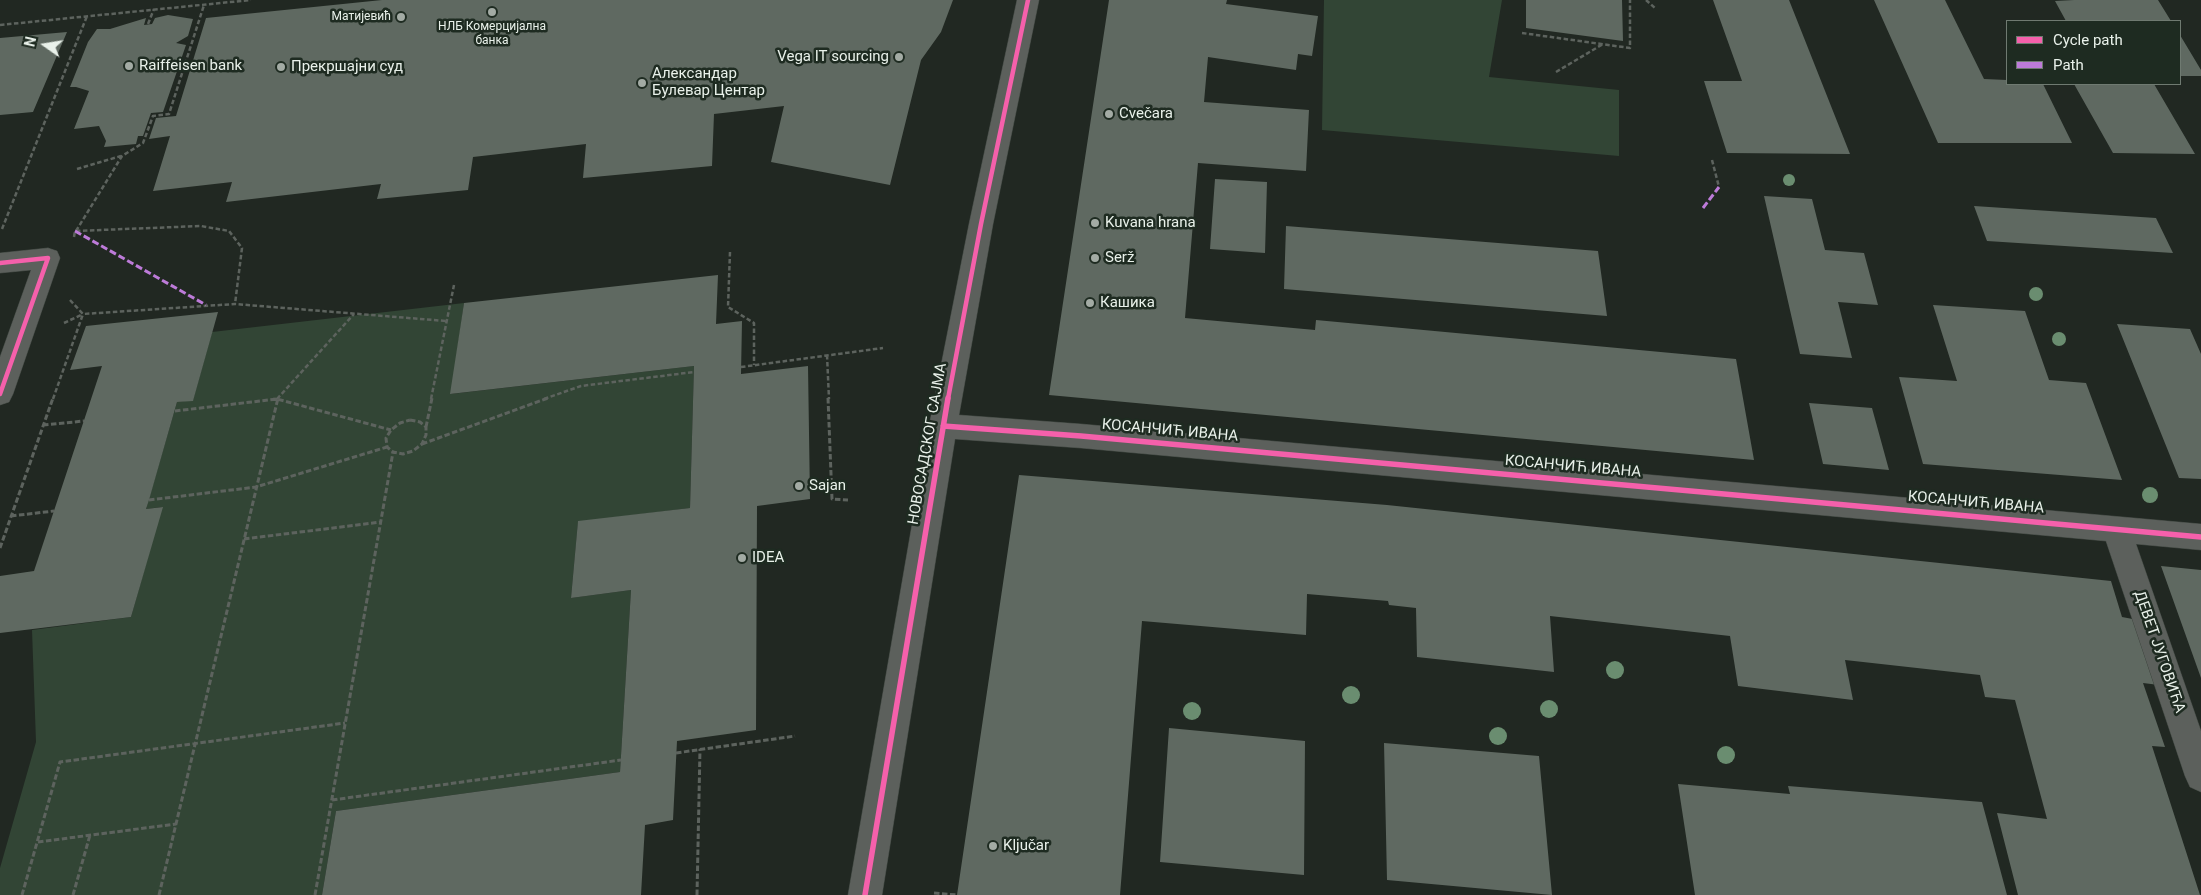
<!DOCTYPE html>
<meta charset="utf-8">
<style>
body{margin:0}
#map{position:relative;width:2201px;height:895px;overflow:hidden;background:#212822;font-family:Roboto,sans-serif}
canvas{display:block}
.legend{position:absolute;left:2006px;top:20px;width:175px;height:65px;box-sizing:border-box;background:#1e2b21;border:1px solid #6f7a71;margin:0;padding:6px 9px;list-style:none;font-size:15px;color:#e9f1ea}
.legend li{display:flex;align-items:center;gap:10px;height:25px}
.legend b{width:25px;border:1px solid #6f7a71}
.north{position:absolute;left:20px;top:20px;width:50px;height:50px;-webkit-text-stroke:4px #1e2b21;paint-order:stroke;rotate:283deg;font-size:14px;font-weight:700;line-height:20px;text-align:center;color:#e9f1ea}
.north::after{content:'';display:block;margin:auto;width:18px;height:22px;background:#e9f1ea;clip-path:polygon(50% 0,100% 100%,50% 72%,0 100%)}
</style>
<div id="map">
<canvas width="2201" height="895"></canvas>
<ul class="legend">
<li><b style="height:6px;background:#f560ab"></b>Cycle path</li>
<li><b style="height:6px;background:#bd7bd9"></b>Path</li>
</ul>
<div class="north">N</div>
</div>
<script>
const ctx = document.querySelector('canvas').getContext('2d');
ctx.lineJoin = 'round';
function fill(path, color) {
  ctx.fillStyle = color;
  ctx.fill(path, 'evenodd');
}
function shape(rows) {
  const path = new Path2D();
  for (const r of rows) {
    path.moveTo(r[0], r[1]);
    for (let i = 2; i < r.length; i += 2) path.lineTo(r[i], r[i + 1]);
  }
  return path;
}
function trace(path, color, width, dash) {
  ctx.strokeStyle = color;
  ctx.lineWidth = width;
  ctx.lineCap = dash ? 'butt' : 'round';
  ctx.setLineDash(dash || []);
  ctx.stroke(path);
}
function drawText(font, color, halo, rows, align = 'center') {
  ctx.font = font + ' Roboto,sans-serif';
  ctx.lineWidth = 5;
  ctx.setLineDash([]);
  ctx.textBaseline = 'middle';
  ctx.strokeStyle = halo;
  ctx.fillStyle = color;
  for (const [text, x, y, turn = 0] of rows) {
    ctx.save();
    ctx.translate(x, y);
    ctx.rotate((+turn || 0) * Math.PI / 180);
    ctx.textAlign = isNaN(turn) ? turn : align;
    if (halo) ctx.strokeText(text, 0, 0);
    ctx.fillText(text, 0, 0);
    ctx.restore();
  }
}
fill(shape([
 [1324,0,1502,0,1489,77,1619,90,1619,156,1322,130],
 [464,303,451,394,694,366,690,508,578,522,571,598,631,590,620,772,336,811,322,895,0,895,0,868,36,742,32,630,131,617,162,507,146,509,177,402,193,400,212,332]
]), '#324535');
fill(shape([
 [382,0,953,0,941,32,921,60,890,185,771,162,784,106,714,114,712,166,583,178,586,144,473,157,468,190,377,199,381,184,226,202,232,182,153,191,170,136,149,139,156,118,176,116,206,18],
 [1109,0,1227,0,1226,4,1318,16,1312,56,1298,54,1296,70,1208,57,1204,102,1309,110,1306,171,1198,163,1185,318,1315,330,1316,320,1736,359,1754,460,1049,395],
 [1526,0,1622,0,1623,41,1526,28],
 [1713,0,1789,0,1850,154,1727,153,1704,81,1742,81],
 [1874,0,1945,0,1984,79,2007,80,2007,84,2043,84,2072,143,1938,143],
 [2074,0,2158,0,2171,21,2066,21,2055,1],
 [168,15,193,19,188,36,176,43,186,45,163,112,151,113,143,136,138,136,136,144,104,147,106,141,99,126,74,129,89,91,76,87,70,87,88,42,97,29,110,29,146,18,144,25,152,24,155,18],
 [67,32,33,112,0,115,0,38],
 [2180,35,2201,70,2201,76,2180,76],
 [2074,84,2154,84,2195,154,2113,153],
 [1215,179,1267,182,1265,253,1210,249],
 [1764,196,1812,199,1825,250,1864,253,1878,305,1838,302,1852,358,1800,354],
 [1974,206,2156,218,2173,253,1987,241],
 [1286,226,1598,251,1607,316,1284,289],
 [718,275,716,324,742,321,741,374,808,366,810,499,757,506,756,730,677,741,673,820,645,825,641,895,322,895,336,811,620,772,631,590,571,598,578,521,690,508,694,366,450,394,464,303],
 [1933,305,2025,311,2049,380,2086,383,2122,480,1923,464,1899,377,1957,381],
 [218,312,193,401,177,402,149,500,146,509,163,507,131,617,0,633,0,576,34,571,102,366,70,370,86,326],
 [2117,324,2190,329,2201,354,2201,479,2179,478],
 [1809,403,1872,408,1889,470,1823,464],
 [1019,475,1387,505,2111,581,2122,617,2138,620,2159,685,2143,683,2165,747,2152,746,2200,895,2018,895,1997,813,2047,819,2015,700,1985,697,1980,675,1845,660,1853,700,1738,686,1730,636,1550,616,1554,672,1417,657,1416,608,1389,605,1388,601,1307,594,1306,635,1142,621,1120,895,957,895],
 [2161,566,2201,570,2201,678],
 [1169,728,1305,741,1304,875,1160,862],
 [1384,743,1539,756,1552,895,1387,880],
 [1678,784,1790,794,1788,786,1982,802,2007,895,1695,895]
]), '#5f6961');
const minor = shape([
 [1017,0,1039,0,993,224,959,415,1081,424,2201,524,2201,550,2136,544,2201,731,2201,792,2190,787,2185,776,2106,541,1081,448,955,439,882,895,848,895,929,426,969,224,1017,0],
 [48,248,57,251,60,258,13,394,9,402,0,405,0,357,31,270,0,273,0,253,48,248]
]);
trace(minor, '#3f4640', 1);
trace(shape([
 [1646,0,1656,9],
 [148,24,154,9],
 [0,25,251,0],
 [1522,33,1630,48,1630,0],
 [1556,72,1603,44],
 [1712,160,1719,187],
 [77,169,121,156],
 [2,229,87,16],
 [76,231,122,156,143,143,153,116,169,114,204,5],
 [74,237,75,231,201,226,229,231,242,248,235,304],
 [730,252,728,307,754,323,754,365],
 [70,300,83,314,235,304,446,321],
 [64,323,83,314],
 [827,355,829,399],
 [741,367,883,348],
 [53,399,83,314],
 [273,399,279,399],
 [277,399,354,314],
 [431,399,454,285],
 [544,399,581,386,694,372]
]), '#5d635e', 2.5, [4.5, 2.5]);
trace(shape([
 [828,398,832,499,848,500],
 [175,411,277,399,391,430],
 [410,420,420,422,426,427,426,435,422,444,413,451,403,454,393,452,387,447,386,438,391,430,400,423,410,420],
 [43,425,84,421],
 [426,427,432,398],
 [422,444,548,398],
 [149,500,256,487,387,447],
 [11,516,54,511],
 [244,539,381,522],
 [0,548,53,398],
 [676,753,795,736],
 [332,800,621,760],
 [38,842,176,824],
 [934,893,957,895],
 [22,895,60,762,345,723],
 [73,895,90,835],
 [159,895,278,398],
 [315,895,393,452],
 [697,895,700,749]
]), '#5d635e', 3, [5.5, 2.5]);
fill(minor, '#5c605c');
trace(shape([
 [1703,208,1719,187],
 [75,231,206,305]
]), '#bd7bd9', 3, [7, 3]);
trace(shape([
 [0,263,48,258,0,394],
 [948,399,981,224,1028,0]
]), '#f560ab', 4.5);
trace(shape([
 [943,426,1081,436,2201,537],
 [865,895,948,398]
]), '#f560ab', 5.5);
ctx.fillStyle = '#6a8d70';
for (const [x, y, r] of [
 [1789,180,6],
 [2036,294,7],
 [2059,339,7],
 [2150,495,8],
 [1615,670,9],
 [1351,695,9],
 [1549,709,9],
 [1192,711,9],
 [1498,736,9],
 [1726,755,9]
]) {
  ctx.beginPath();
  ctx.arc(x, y, r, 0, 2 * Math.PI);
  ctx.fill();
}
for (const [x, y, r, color] of [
 [492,12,5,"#a3aba4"],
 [401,17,5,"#a3aba4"],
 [899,57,5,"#a3aba4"],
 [129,66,5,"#a3aba4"],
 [281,67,5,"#a3aba4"],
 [642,83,5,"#a3aba4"],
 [1109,114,5,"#a3aba4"],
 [1095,223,5,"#a3aba4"],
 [1095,258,5,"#a3aba4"],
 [1090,303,5,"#a3aba4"],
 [799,486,5,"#a3aba4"],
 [742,558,5,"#a3aba4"],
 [993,846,5,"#a3aba4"]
]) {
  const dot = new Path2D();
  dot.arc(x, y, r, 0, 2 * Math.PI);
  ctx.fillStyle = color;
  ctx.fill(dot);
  trace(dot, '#1e2b21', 2);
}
drawText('12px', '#e9f1ea', '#1e2b21', [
 ["Матијевић",391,17],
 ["НЛБ Комерцијална",492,27,"center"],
 ["банка",492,41,"center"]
], 'right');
drawText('15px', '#e9f1ea', '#1e2b21', [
 ["Vega IT sourcing",889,57,"right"],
 ["Raiffeisen bank",139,66],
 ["Прекршајни суд",291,67],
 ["Александар",652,74],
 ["Булевар Центар",652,91],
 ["Cvečara",1119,114],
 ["Kuvana hrana",1105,223],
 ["Serž",1105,258],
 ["Кашика",1100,303],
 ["Sajan",809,486],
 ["IDEA",752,558],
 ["Ključar",1003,846]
], 'left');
drawText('15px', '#e9f1ea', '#1e2b21', [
 ["КОСАНЧИЋ ИВАНА",1170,431,5],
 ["НОВОСАДСКОГ САЈМА",928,444,-80],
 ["КОСАНЧИЋ ИВАНА",1573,467,5],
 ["КОСАНЧИЋ ИВАНА",1976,503,5],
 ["ДЕВЕТ ЈУГОВИЋА",2159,652,71]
]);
</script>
